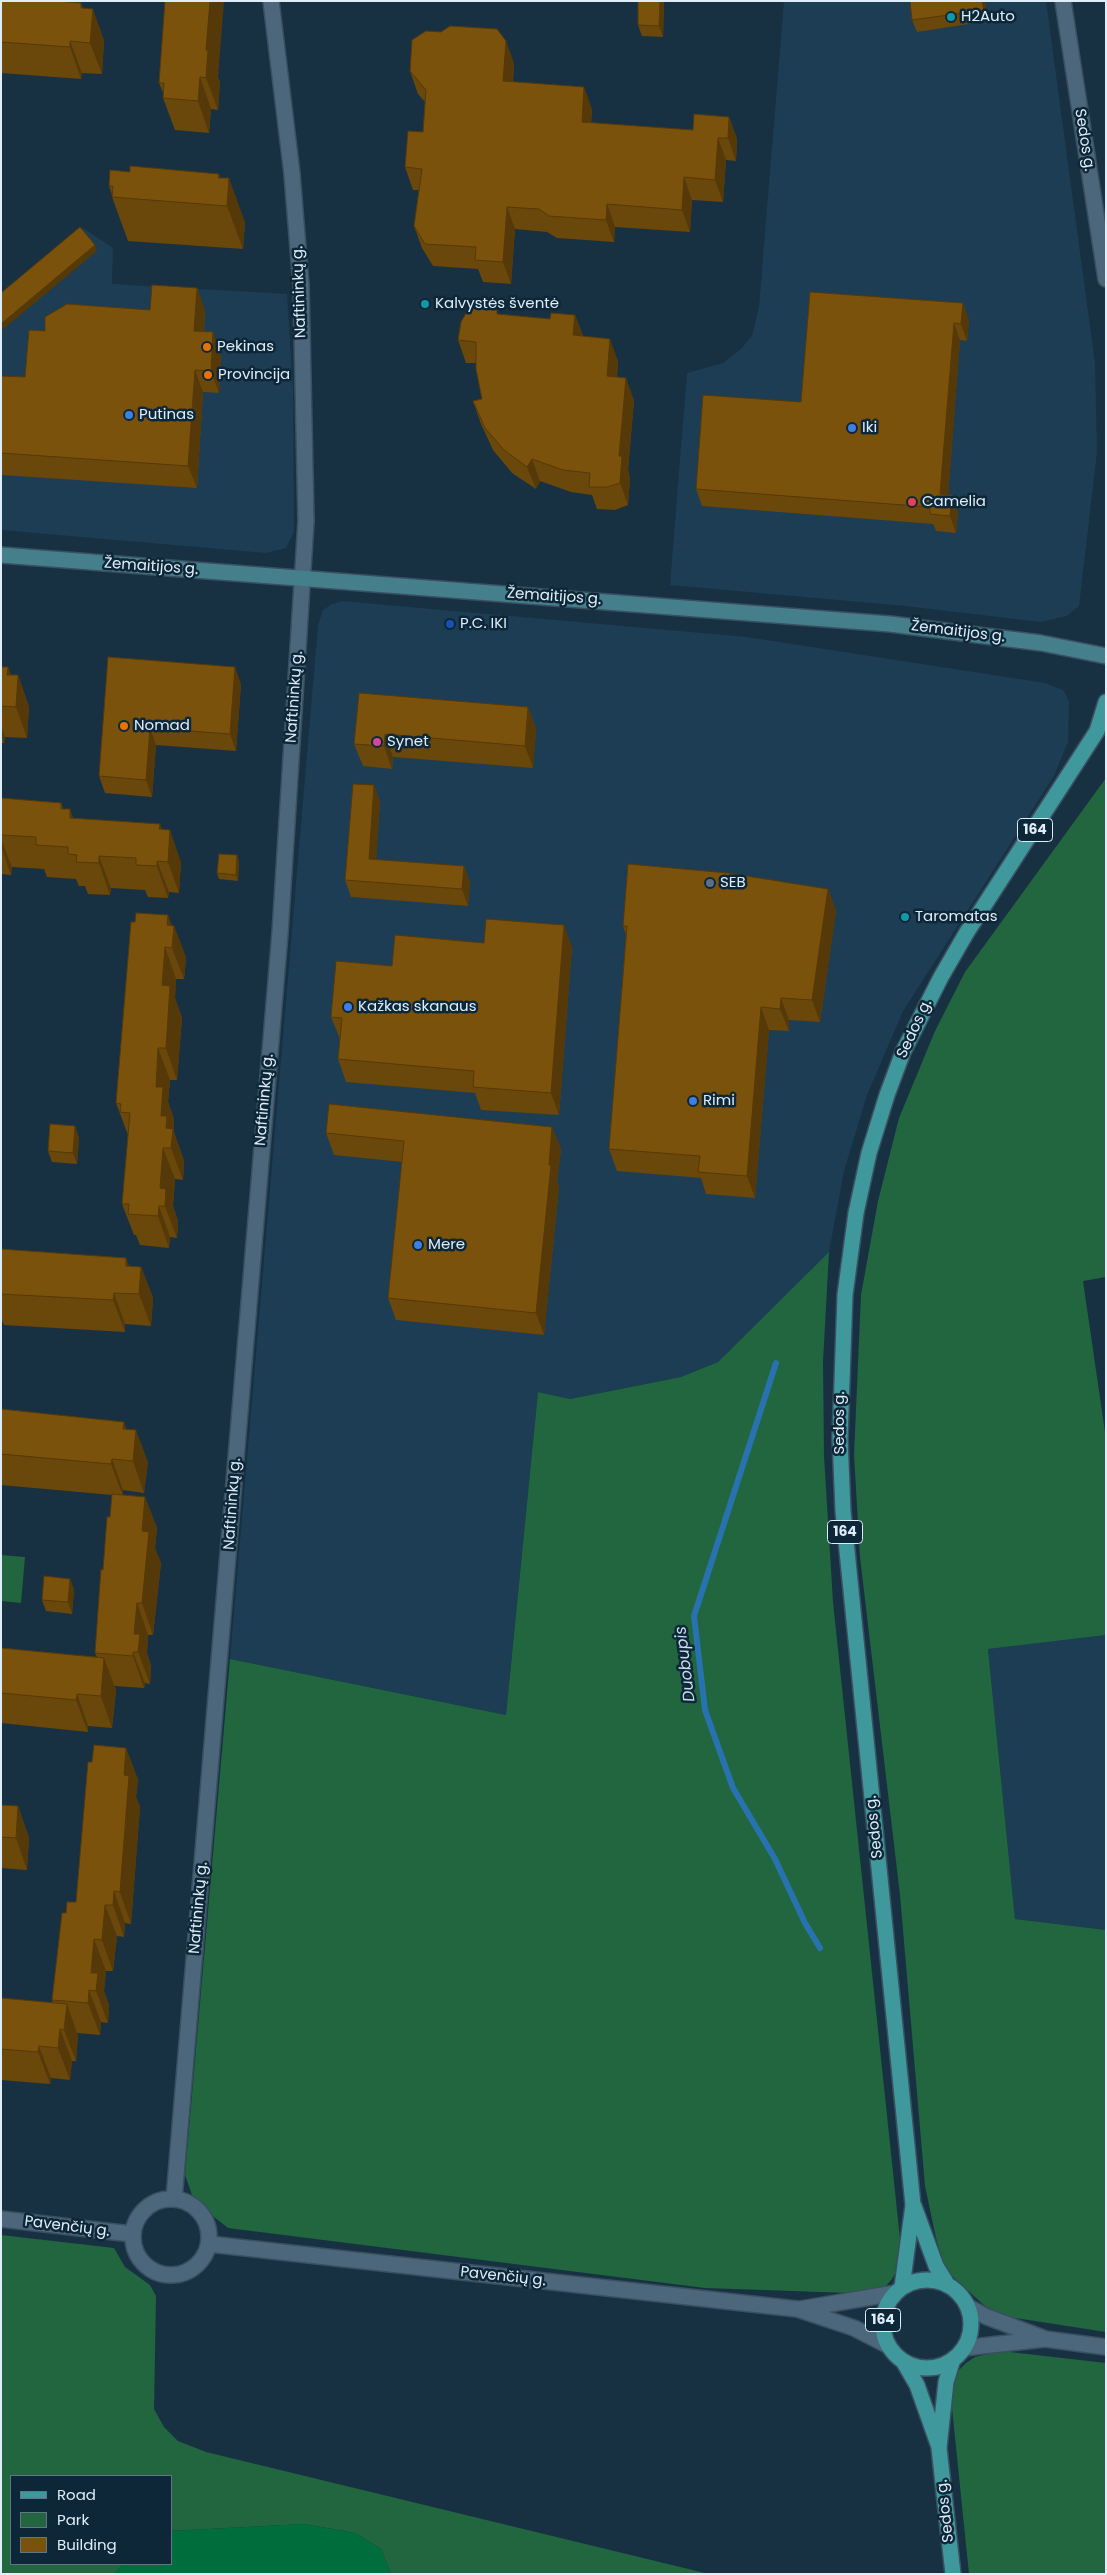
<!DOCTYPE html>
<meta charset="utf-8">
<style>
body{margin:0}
#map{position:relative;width:1107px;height:2575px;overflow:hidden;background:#173143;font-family:Poppins,sans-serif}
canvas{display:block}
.frame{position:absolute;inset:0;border:2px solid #ddedf9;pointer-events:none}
.legend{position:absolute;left:10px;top:2475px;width:162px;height:90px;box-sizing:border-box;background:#0d2739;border:1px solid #607686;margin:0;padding:6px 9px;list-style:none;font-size:15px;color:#ddedf9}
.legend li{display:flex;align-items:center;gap:10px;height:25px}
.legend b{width:25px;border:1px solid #607686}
</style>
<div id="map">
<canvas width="1107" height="2575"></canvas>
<div class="frame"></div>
<ul class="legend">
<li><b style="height:6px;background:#3f989c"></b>Road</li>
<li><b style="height:14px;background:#21663e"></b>Park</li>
<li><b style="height:14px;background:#7b520c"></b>Building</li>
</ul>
</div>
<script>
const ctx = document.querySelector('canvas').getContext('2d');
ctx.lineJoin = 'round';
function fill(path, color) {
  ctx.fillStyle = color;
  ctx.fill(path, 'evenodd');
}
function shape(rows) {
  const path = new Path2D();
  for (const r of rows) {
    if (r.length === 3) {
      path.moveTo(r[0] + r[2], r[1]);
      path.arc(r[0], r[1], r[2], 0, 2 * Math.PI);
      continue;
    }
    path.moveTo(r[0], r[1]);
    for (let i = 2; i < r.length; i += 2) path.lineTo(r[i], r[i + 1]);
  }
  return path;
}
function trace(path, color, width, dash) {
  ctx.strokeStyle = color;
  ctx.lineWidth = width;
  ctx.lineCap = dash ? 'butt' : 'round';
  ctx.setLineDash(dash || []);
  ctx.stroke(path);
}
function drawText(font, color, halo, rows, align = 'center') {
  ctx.font = font + ' Poppins,sans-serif';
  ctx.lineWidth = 5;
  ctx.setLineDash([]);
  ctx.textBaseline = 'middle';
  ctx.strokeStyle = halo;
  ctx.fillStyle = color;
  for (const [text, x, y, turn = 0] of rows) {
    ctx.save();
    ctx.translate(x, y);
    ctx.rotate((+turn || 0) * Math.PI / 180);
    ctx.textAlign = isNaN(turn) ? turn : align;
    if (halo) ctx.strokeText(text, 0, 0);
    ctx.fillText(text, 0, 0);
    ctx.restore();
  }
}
fill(shape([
 [784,1,1046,1,1095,363,1097,452,1079,606,1067,616,1041,622,905,606,670,585,687,373,723,363,741,349,752,336,759,307],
 [83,228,113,248,112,284,287,294,293,389,294,532,286,548,266,553,1,530,1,297],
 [342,601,747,637,1045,683,1063,690,1069,701,1068,742,1054,776,903,1011,867,1095,844,1171,829,1252,718,1362,681,1377,570,1399,538,1392,506,1715,230,1659,318,625,323,610,332,604],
 [1106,1635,1106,1930,1015,1919,988,1649]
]), '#1c3d53');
fill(shape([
 [1106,778,1106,1277,1083,1281,1106,1439,1106,1635,988,1649,1015,1919,1106,1930,1106,2332,1009,2317,986,2307,950,2274,943,2262,936,2238,925,2186,900,1895,860,1557,854,1455,861,1295,878,1201,899,1118,935,1031,965,972],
 [829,1252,823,1362,824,1456,833,1602,900,2239,898,2268,892,2279,885,2287,876,2290,850,2293,705,2288,228,2228,205,2210,192,2195,185,2175,230,1659,506,1715,538,1392,570,1399,681,1377,718,1362],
 [1,1555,25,1557,21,1603,1,1601],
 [1,2235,114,2248,125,2267,150,2285,156,2296,154,2409,164,2427,178,2441,206,2452,709,2574,391,2574,381,2549,355,2533,304,2524,171,2531,171,2476,11,2476,11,2564,123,2564,114,2574,1,2574],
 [1001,2351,1106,2363,1106,2574,969,2574,952,2408,953,2385,958,2371,966,2363,975,2357]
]), '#21663e');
fill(shape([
 [304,2524,355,2533,381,2549,391,2574,114,2574,123,2564,171,2564,171,2531]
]), '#006e3c');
trace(shape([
 [776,1363,694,1616,705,1710,733,1788,775,1859,805,1923,820,1948]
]), '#2873af', 6);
const street = shape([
 [1063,1,1106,279],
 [171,2237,38],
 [174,2199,280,933,306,521,301,285,292,174,271,1],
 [1,2219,132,2234],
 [209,2244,797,2309,854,2328,889,2346],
 [967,2306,985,2316,1043,2338],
 [800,2309,895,2293],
 [964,2348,1045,2339,1106,2347]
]);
const secondary = shape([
 [1,555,890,624,1041,643,1106,656]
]);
const primary = shape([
 [914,2206,936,2266,947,2284],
 [927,2324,44],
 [902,2287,913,2205,843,1511,840,1438,845,1295,856,1213,869,1153,887,1095,903,1052,941,977,967,932,1097,731,1106,702],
 [953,2359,946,2382,939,2448,953,2574],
 [903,2361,917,2385,939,2447]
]);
trace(street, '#3a4f5f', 18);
trace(secondary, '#3a4f5f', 18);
trace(primary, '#3a4f5f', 18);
trace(street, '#4c677c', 15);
trace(secondary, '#467f8c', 15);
trace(primary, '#3f989c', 15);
fill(shape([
 [1,1,81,3,83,8,104,40,102,74,82,73,81,79,1,73],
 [165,1,218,78,220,82,218,110,211,109,209,133,175,130,163,98,164,95,159,83],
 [638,1,664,1,663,37,642,36,638,25],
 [910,1,985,1,988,21,917,32,912,20],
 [514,63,513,82,592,109,591,123,693,130,729,117,737,139,736,161,726,160,723,202,692,200,690,232,615,227,614,242,557,238,547,232,515,229,511,284,483,282,478,269,433,266,422,248,414,226,419,190,413,190,405,167,423,132,425,102,418,94,410,71],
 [130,172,219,174,220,178,245,222,243,249,128,241,112,197,112,195,109,186],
 [197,288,205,311,204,332,221,355,219,393,203,392,197,488,1,475,1,376,25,377,45,331,150,310],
 [810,292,969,320,967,341,960,340,948,495,958,512,956,533,936,531,933,524,702,506,696,489,801,402],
 [499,314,550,319,575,315,583,336,618,361,617,377,634,400,628,470,630,478,628,505,615,510,597,509,592,495,571,492,540,481,536,489,512,473,493,450,481,424,473,401,482,399,476,363,466,363,458,340],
 [108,657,241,684,236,751,156,745,152,797,105,793,99,776],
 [1,667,8,667,10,675,18,675,29,707,27,738,5,737,4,743,1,743],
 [359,693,528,707,536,729,533,768,393,757,392,769,363,766,354,744],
 [374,785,380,802,376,860,464,866,470,883,468,906,351,897,345,880],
 [1,798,61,803,63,809,74,819,161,829,181,862,179,893,169,892,168,898,148,897,145,890,111,888,110,895,88,894,85,886,79,886,76,879,47,877,44,869,12,867,11,875,1,874],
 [239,860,238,881,219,879,217,873],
 [828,889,836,911,820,1022,789,1020,789,1031,769,1030,755,1198,706,1194,701,1178,617,1171,609,1149,626,935,623,926],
 [131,922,174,926,186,958,184,979,176,979,175,998,182,1018,177,1080,170,1080,168,1102,174,1119,174,1132,184,1161,183,1180,175,1179,173,1206,178,1221,177,1238,170,1237,169,1248,140,1245,136,1235,134,1235,122,1204,128,1135,116,1103],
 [484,943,572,947,559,1115,481,1110,475,1093,346,1082,338,1059,340,1039,331,1017,392,966],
 [75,1126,79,1138,77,1164,52,1162,48,1151],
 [552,1127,561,1149,557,1181,559,1187,544,1335,396,1320,388,1298,402,1162,334,1155,326,1133],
 [1,1249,129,1266,141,1267,153,1298,151,1326,125,1324,125,1332,4,1325,1,1319],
 [1,1409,127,1429,148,1462,144,1493,123,1490,123,1495,145,1497,157,1528,155,1548,161,1563,153,1635,148,1635,147,1653,151,1666,150,1684,145,1683,144,1688,114,1686,116,1690,112,1728,88,1726,88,1732,1,1723,1,1648,97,1657,95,1653,103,1570,110,1517,112,1495,1,1485],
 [70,1579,74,1590,72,1614,46,1611,42,1600],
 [126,1748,138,1780,136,1797,140,1807,131,1924,125,1923,124,1937,117,1936,113,1971,106,1971,104,1991,109,2005,108,2023,101,2022,100,2035,77,2033,78,2036,76,2061,72,2061,70,2080,51,2078,50,2084,1,2080,1,1998,53,2003,52,2000,66,1913,76,1902,92,1762],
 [1,1805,18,1806,29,1838,27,1870,1,1868]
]), '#6a470a');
fill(shape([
 [210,1,224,1,218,78,220,82,218,110,206,78,206,50],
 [660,1,664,1,663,37,659,26],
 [982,1,985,2,988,21,984,10],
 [81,3,91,31,93,9,104,40,102,74,90,43,81,8],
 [70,41,82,73,81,79,70,47],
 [506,41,514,63,511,103,503,81],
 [200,77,211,109,209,133,198,101],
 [584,87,592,109,590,145,582,122],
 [729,117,737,139,736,161,728,138],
 [718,138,726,160,723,202,715,180],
 [219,174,227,198,229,178,245,222,243,249,227,206,218,178],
 [684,177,692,200,690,232,682,210],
 [607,204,615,227,614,242,606,220],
 [507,207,515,229,511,284,503,262],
 [95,245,97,251,1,331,1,324],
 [197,288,205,311,202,353,194,331],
 [963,303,969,320,967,341,961,324],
 [575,315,583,337,573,335],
 [954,323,960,340,947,511,940,494],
 [213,332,221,355,219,393,211,371],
 [610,339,618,361,615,398,607,376],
 [195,370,203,392,197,488,188,466],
 [626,378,634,400,628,470,630,478,628,505,620,483,619,456],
 [532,459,540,481,536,489,527,467],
 [952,495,958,512,956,533,950,516],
 [8,667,17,692,18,675,29,707,27,738,16,707,7,675],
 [235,667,241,684,236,751,230,734],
 [528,707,536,729,533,768,525,746],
 [1,727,5,737,4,743,1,735],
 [150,728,156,745,152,797,146,780],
 [385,734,393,757,392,769,384,746],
 [374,785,380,802,375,876,369,859],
 [70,809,82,841,70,818],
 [160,824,169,849,170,830,181,862,179,893,168,862,159,829],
 [1,839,12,867,11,875,1,847],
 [237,855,239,860,238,881,236,875],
 [99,856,111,888,110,895,99,863],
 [157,861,169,892,168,898,157,866],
 [464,866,470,883,468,906,462,889],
 [828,889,836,911,820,1022,812,1000],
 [168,915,174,931,174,926,186,958,184,979,172,948,167,925],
 [564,925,572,947,559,1115,551,1093],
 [165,947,176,979,175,998,182,1018,177,1080,166,1048,162,985],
 [781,998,789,1020,789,1031,780,1009],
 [761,1007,769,1030,755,1198,747,1176],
 [158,1048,170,1080,168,1102,174,1119,174,1132,184,1161,183,1180,171,1148,161,1116,156,1087],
 [75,1126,79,1138,77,1164,73,1153],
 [552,1127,561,1149,557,1181,559,1187,544,1335,536,1313],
 [163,1148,175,1179,173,1206,178,1221,177,1238,165,1206,160,1188],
 [159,1206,170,1237,169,1248,158,1216],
 [126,1258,138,1290,126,1266],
 [141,1267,153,1298,151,1326,139,1294],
 [114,1293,125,1324,125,1332,113,1300],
 [124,1422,134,1449,136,1430,148,1462,144,1493,133,1461,123,1429],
 [112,1459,123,1490,123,1496,111,1464],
 [145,1497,157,1528,155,1548,161,1563,153,1635,142,1603,142,1531],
 [70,1579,74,1590,72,1614,68,1602],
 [137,1603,148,1635,147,1653,151,1666,150,1684,138,1652,134,1634],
 [133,1652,145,1683,144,1688,133,1656],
 [104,1658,116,1690,112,1728,101,1696],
 [77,1694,88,1726,88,1732,76,1700],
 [126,1748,138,1780,136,1797,140,1807,131,1924,120,1892,124,1775],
 [18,1806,29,1838,27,1870,16,1838],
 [114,1891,125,1923,124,1937,113,1905],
 [105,1905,117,1936,113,1971,102,1940],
 [94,1939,106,1971,104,1991,109,2005,108,2023,96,1991,91,1973],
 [89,1990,101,2022,100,2035,88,2003],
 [67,2004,78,2036,76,2061,64,2030],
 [60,2029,72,2061,70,2080,58,2048],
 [39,2046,51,2078,50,2084,38,2052]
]), '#563908');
const building = shape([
 [1,1,55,1,81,3,81,8,93,9,90,43,70,41,70,47,1,42,1,1],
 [165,1,210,1,206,50,208,50,206,78,200,77,198,101,163,98,164,83,159,83,165,1],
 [638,1,660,1,659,26,638,25,638,1],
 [910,1,982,1,984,10,912,20,910,1],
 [450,26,497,29,506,41,503,81,584,87,582,122,693,130,694,114,729,117,728,138,718,138,715,180,684,177,682,210,607,204,606,220,549,216,539,209,507,207,503,262,475,260,476,247,425,244,414,226,422,169,405,167,408,131,423,132,426,90,410,71,412,40,426,31,441,32,450,26],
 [130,166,219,174,218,178,229,178,227,206,112,197,113,186,109,186,110,170,130,172,130,166],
 [80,227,95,245,1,324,1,293,80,227],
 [152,285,197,288,194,331,213,332,211,371,195,370,188,466,1,453,1,376,25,377,29,330,45,331,45,317,67,304,150,310,152,285],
 [810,292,963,303,961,324,954,323,940,494,952,495,950,516,930,514,930,507,696,489,703,395,801,402,810,292],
 [469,308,497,310,497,314,550,319,551,313,575,315,573,335,610,339,607,376,626,378,619,456,622,456,620,483,607,487,589,487,590,473,563,470,532,459,527,467,504,450,485,428,473,401,482,399,476,369,476,342,458,340,461,322,469,308],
 [108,657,235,667,230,734,150,728,146,780,99,776,108,657],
 [1,667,8,667,7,675,18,675,16,707,1,706,1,667],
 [359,693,528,707,525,746,385,734,384,746,354,744,359,693],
 [353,784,374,785,369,859,464,866,462,889,345,880,353,784],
 [1,798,61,803,61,809,70,809,70,818,160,824,159,829,170,830,168,862,157,861,157,866,136,865,136,858,99,856,99,863,76,862,77,855,68,854,68,847,36,845,36,837,1,835,1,798],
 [219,854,237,855,236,875,217,873,219,854],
 [628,864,728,873,828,889,812,1000,781,998,780,1009,761,1007,747,1176,698,1172,700,1156,609,1149,627,926,623,926,628,864],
 [136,913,168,915,167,925,174,926,172,948,165,947,162,985,170,986,166,1048,158,1048,156,1087,163,1087,161,1116,167,1116,166,1128,173,1129,171,1148,163,1148,160,1188,166,1189,165,1206,159,1206,158,1216,128,1214,129,1204,122,1204,130,1113,120,1112,121,1104,116,1103,131,922,135,922,136,913],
 [486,919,564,925,551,1093,473,1087,474,1071,338,1059,342,1018,331,1017,336,961,392,966,395,935,484,943,486,919],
 [329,1104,552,1127,549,1165,551,1165,536,1313,388,1298,404,1141,326,1133,329,1104],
 [50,1124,75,1126,73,1153,48,1151,50,1124],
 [1,1249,126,1258,126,1266,141,1267,139,1294,114,1293,113,1300,1,1294,1,1249],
 [1,1409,124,1422,123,1429,136,1430,133,1461,112,1459,111,1464,1,1454,1,1409],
 [112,1494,145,1497,142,1531,149,1532,142,1603,137,1603,134,1634,140,1634,138,1652,133,1652,133,1656,95,1653,101,1569,103,1570,107,1517,110,1517,112,1494],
 [44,1576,70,1579,68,1602,42,1600,44,1576],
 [1,1648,104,1658,101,1696,77,1694,76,1700,1,1693,1,1648],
 [94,1745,126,1748,124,1775,129,1776,120,1892,114,1891,113,1905,105,1905,102,1940,94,1939,91,1973,98,1973,96,1991,89,1990,88,2003,52,2000,62,1913,66,1913,67,1902,76,1902,88,1762,92,1762,94,1745],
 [1,1805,18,1806,16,1838,1,1837,1,1805],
 [1,1998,67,2004,64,2030,60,2029,58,2048,39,2046,38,2052,1,2049,1,1998]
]);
fill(building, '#7b520c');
trace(building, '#563908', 1);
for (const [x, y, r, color] of [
 [951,17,5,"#0f9aa8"],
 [425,304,5,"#0f9aa8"],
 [207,347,5,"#e8710a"],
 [208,375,5,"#e8710a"],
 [129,415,5,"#3f7fe0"],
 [852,428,5,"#3f7fe0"],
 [912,502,5,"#e0444e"],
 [450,624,5,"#1a4fb4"],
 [124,726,5,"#e8710a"],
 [377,742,5,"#d1479c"],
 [710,883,5,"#5c6f8a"],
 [905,917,5,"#0f9aa8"],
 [348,1007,5,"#3f7fe0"],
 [693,1101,5,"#3f7fe0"],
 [418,1245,5,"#3f7fe0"]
]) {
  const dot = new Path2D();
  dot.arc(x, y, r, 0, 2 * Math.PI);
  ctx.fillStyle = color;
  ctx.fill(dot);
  trace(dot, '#0d2739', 2);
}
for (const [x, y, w] of [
 [1035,830,35],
 [845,1532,35],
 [883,2320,35]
]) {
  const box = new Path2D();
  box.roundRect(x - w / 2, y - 11.5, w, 23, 4);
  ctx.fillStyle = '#0d2739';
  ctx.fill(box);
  trace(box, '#ddedf9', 1);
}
drawText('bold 14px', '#ddedf9', null, [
 ["164",1035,830],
 ["164",845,1532],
 ["164",883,2320]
]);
drawText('15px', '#ddedf9', '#0d2739', [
 ["H2Auto",961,17],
 ["Kalvystės šventė",435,304],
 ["Pekinas",217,347],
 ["Provincija",218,375],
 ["Putinas",139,415],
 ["Iki",862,428],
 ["Camelia",922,502],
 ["P.C. IKI",460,624],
 ["Nomad",134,726],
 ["Synet",387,742],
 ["SEB",720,883],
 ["Taromatas",915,917],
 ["Kažkas skanaus",358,1007],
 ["Rimi",703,1101],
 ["Mere",428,1245]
], 'left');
drawText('15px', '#ddedf9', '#0d2739', [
 ["Sedos g.",1084,140,81],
 ["Naftininkų g.",300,292,-92],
 ["Žemaitijos g.",151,567,4],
 ["Žemaitijos g.",554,597,4],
 ["Žemaitijos g.",958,632,7],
 ["Naftininkų g.",295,697,-86],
 ["Sedos g.",915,1029,-65],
 ["Naftininkų g.",265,1100,-85],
 ["Sedos g.",840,1423,-90],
 ["Naftininkų g.",233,1504,-86],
 ["Sedos g.",875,1827,-96],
 ["Naftininkų g.",199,1908,-85],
 ["Pavenčių g.",67,2227,7],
 ["Pavenčių g.",503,2277,6],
 ["Sedos g.",946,2511,-96]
]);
drawText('italic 16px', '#ccdeee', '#0d2739', [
 ["Duobupis",686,1664,-97]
]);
</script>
